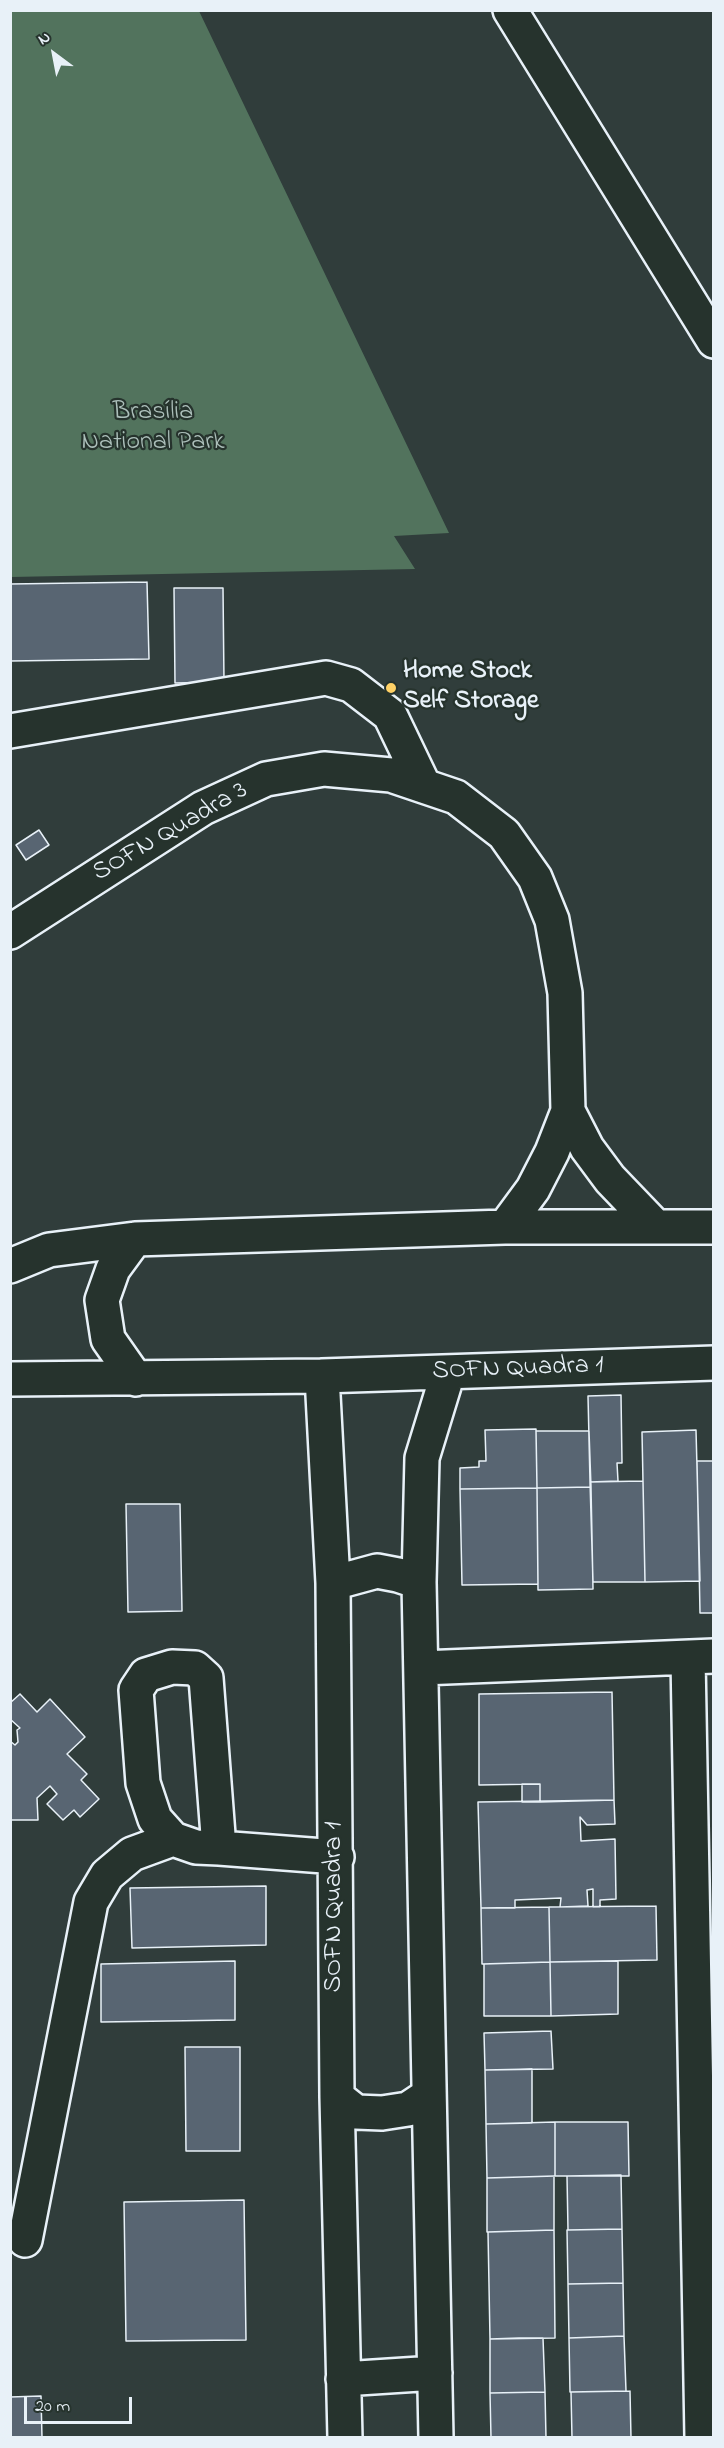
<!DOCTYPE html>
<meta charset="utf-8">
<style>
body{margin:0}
#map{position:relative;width:724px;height:2448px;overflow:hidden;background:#303d3b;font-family:"Indie Flower",sans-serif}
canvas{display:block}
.frame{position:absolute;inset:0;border:12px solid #e8f1f8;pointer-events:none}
.north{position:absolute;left:24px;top:24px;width:60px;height:60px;-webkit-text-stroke:4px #26332d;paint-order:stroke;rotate:328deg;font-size:16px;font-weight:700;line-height:24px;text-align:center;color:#e8f1f8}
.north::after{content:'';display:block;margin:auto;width:21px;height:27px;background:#e8f1f8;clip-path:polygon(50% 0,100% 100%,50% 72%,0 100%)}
.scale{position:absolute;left:24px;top:2397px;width:108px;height:27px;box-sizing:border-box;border:3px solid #e8f1f8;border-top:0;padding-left:8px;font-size:18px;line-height:21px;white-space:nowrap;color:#e8f1f8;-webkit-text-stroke:4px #26332d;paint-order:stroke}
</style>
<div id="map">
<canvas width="724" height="2448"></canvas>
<div class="frame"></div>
<div class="north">N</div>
<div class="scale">20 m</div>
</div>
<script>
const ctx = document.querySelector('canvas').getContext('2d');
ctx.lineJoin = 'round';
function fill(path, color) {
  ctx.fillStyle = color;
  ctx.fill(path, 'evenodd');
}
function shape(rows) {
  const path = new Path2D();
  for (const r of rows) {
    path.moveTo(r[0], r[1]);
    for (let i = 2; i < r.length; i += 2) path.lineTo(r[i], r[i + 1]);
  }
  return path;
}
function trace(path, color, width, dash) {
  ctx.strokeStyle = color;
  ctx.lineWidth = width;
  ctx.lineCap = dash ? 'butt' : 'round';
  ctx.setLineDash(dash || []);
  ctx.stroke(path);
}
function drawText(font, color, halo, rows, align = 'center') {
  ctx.font = font + ' "Indie Flower",sans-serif';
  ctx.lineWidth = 4.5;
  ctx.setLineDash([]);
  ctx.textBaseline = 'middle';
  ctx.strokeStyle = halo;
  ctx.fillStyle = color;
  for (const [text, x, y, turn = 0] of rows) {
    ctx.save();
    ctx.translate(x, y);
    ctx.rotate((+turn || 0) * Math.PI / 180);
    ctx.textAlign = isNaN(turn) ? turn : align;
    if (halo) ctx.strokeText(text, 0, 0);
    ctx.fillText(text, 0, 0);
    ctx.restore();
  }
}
fill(shape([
 [10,11,199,11,449,533,394,536,415,569,11,577]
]), '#52735d');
const building = shape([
 [147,582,149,659,10,661,10,584,147,582],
 [174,588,223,588,224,682,175,683,174,588],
 [39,830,49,845,26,860,16,845,39,830],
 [621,1395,622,1463,617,1463,618,1481,590,1482,588,1396,621,1395],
 [536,1429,537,1488,460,1489,460,1468,479,1467,479,1461,486,1461,485,1430,536,1429],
 [696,1430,700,1581,645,1582,642,1432,696,1430],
 [536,1431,589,1431,591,1487,537,1488,536,1431],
 [697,1461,714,1461,714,1613,700,1613,697,1461],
 [643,1481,645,1582,593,1582,590,1482,643,1481],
 [591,1487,593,1589,538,1590,537,1488,591,1487],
 [537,1488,538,1584,462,1585,460,1489,537,1488],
 [126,1504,180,1504,182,1611,128,1612,126,1504],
 [612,1692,614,1800,540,1802,540,1784,479,1785,479,1694,612,1692],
 [20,1694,37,1712,50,1699,85,1737,67,1754,87,1774,81,1780,99,1799,80,1817,74,1810,63,1820,47,1804,57,1794,50,1786,37,1798,38,1820,10,1820,10,1741,15,1745,18,1742,17,1730,20,1728,10,1719,10,1703,20,1694],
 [522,1784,540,1784,540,1802,522,1802,522,1784],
 [614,1800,615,1824,587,1825,580,1817,581,1841,615,1839,616,1899,600,1900,600,1907,593,1907,593,1889,587,1890,588,1906,560,1907,561,1898,515,1900,515,1908,481,1908,478,1802,614,1800],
 [266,1886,266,1945,132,1948,130,1888,266,1886],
 [656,1906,657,1960,550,1962,549,1907,656,1906],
 [549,1907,550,1962,482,1964,481,1908,549,1907],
 [235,1961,235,2020,101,2022,101,1964,235,1961],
 [618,1961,618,2014,551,2016,550,1962,618,1961],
 [550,1962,551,2016,484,2016,484,1964,550,1962],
 [551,2031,553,2069,485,2070,484,2033,551,2031],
 [185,2047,240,2047,240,2151,186,2151,185,2047],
 [532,2069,532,2123,486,2124,485,2070,532,2069],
 [555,2122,555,2176,487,2178,486,2124,555,2122],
 [555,2122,628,2122,629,2176,555,2176,555,2122],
 [621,2175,622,2229,568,2230,567,2176,621,2175],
 [554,2176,554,2230,487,2232,487,2178,554,2176],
 [244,2200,246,2340,126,2341,124,2202,244,2200],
 [622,2229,623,2283,568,2284,567,2230,622,2229],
 [554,2230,555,2338,490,2339,488,2232,554,2230],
 [623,2283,624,2336,569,2338,568,2284,623,2283],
 [624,2336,626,2391,570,2392,569,2338,624,2336],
 [519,2338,543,2338,545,2392,490,2393,490,2339,519,2338],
 [630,2391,631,2438,572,2438,571,2392,630,2391],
 [545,2392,546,2438,491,2438,490,2393,545,2392],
 [41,2396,42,2438,10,2438,10,2397,41,2396]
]);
fill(building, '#586572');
trace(building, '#e8f1f8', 1.5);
const minor = shape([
 [510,10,714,341],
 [10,731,326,678,351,685,390,715,424,786],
 [10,932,203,808,266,779,324,769,391,775,456,797,504,834,535,878,552,920,565,993,568,1111,552,1152,533,1189,505,1227],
 [568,1111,587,1148,610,1179,656,1227],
 [135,1239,113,1269,102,1300,108,1339,136,1379],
 [10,1266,49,1250,135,1239,505,1227,714,1227],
 [322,1376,333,1583,337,2097,345,2438],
 [10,1379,322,1376,714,1363],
 [333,1583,377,1571,398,1575,419,1582],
 [688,1658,702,2438],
 [422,1668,714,1656],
 [219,1848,206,1678,195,1668,172,1667,146,1675,136,1690,143,1783,155,1819,173,1839,196,1847,219,1848,337,1857],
 [337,2097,356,2112,382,2113,408,2109,429,2095],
 [25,2240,91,1902,107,1875,132,1854,173,1839],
 [343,2379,435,2373],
 [436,2438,419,1582,422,1458,448,1373]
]);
trace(minor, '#e8f1f8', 38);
trace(minor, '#26332d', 33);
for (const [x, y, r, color] of [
 [391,688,6,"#ffd166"]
]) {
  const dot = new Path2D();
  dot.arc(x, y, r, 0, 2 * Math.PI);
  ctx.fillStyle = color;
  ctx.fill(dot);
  trace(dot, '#26332d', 2);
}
drawText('26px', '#acbfba', '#26332d', [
 ["Brasília",153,414],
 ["National Park",153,444]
]);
drawText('bold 26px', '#e8f1f8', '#26332d', [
 ["Home Stock",403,673],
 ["Self Storage",403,703]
], 'left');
drawText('26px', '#e8f1f8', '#26332d', [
 ["SOFN Quadra 3",171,833,-30],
 ["SOFN Quadra 1",518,1370,-2],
 ["SOFN Quadra 1",336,1907,-90]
]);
</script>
